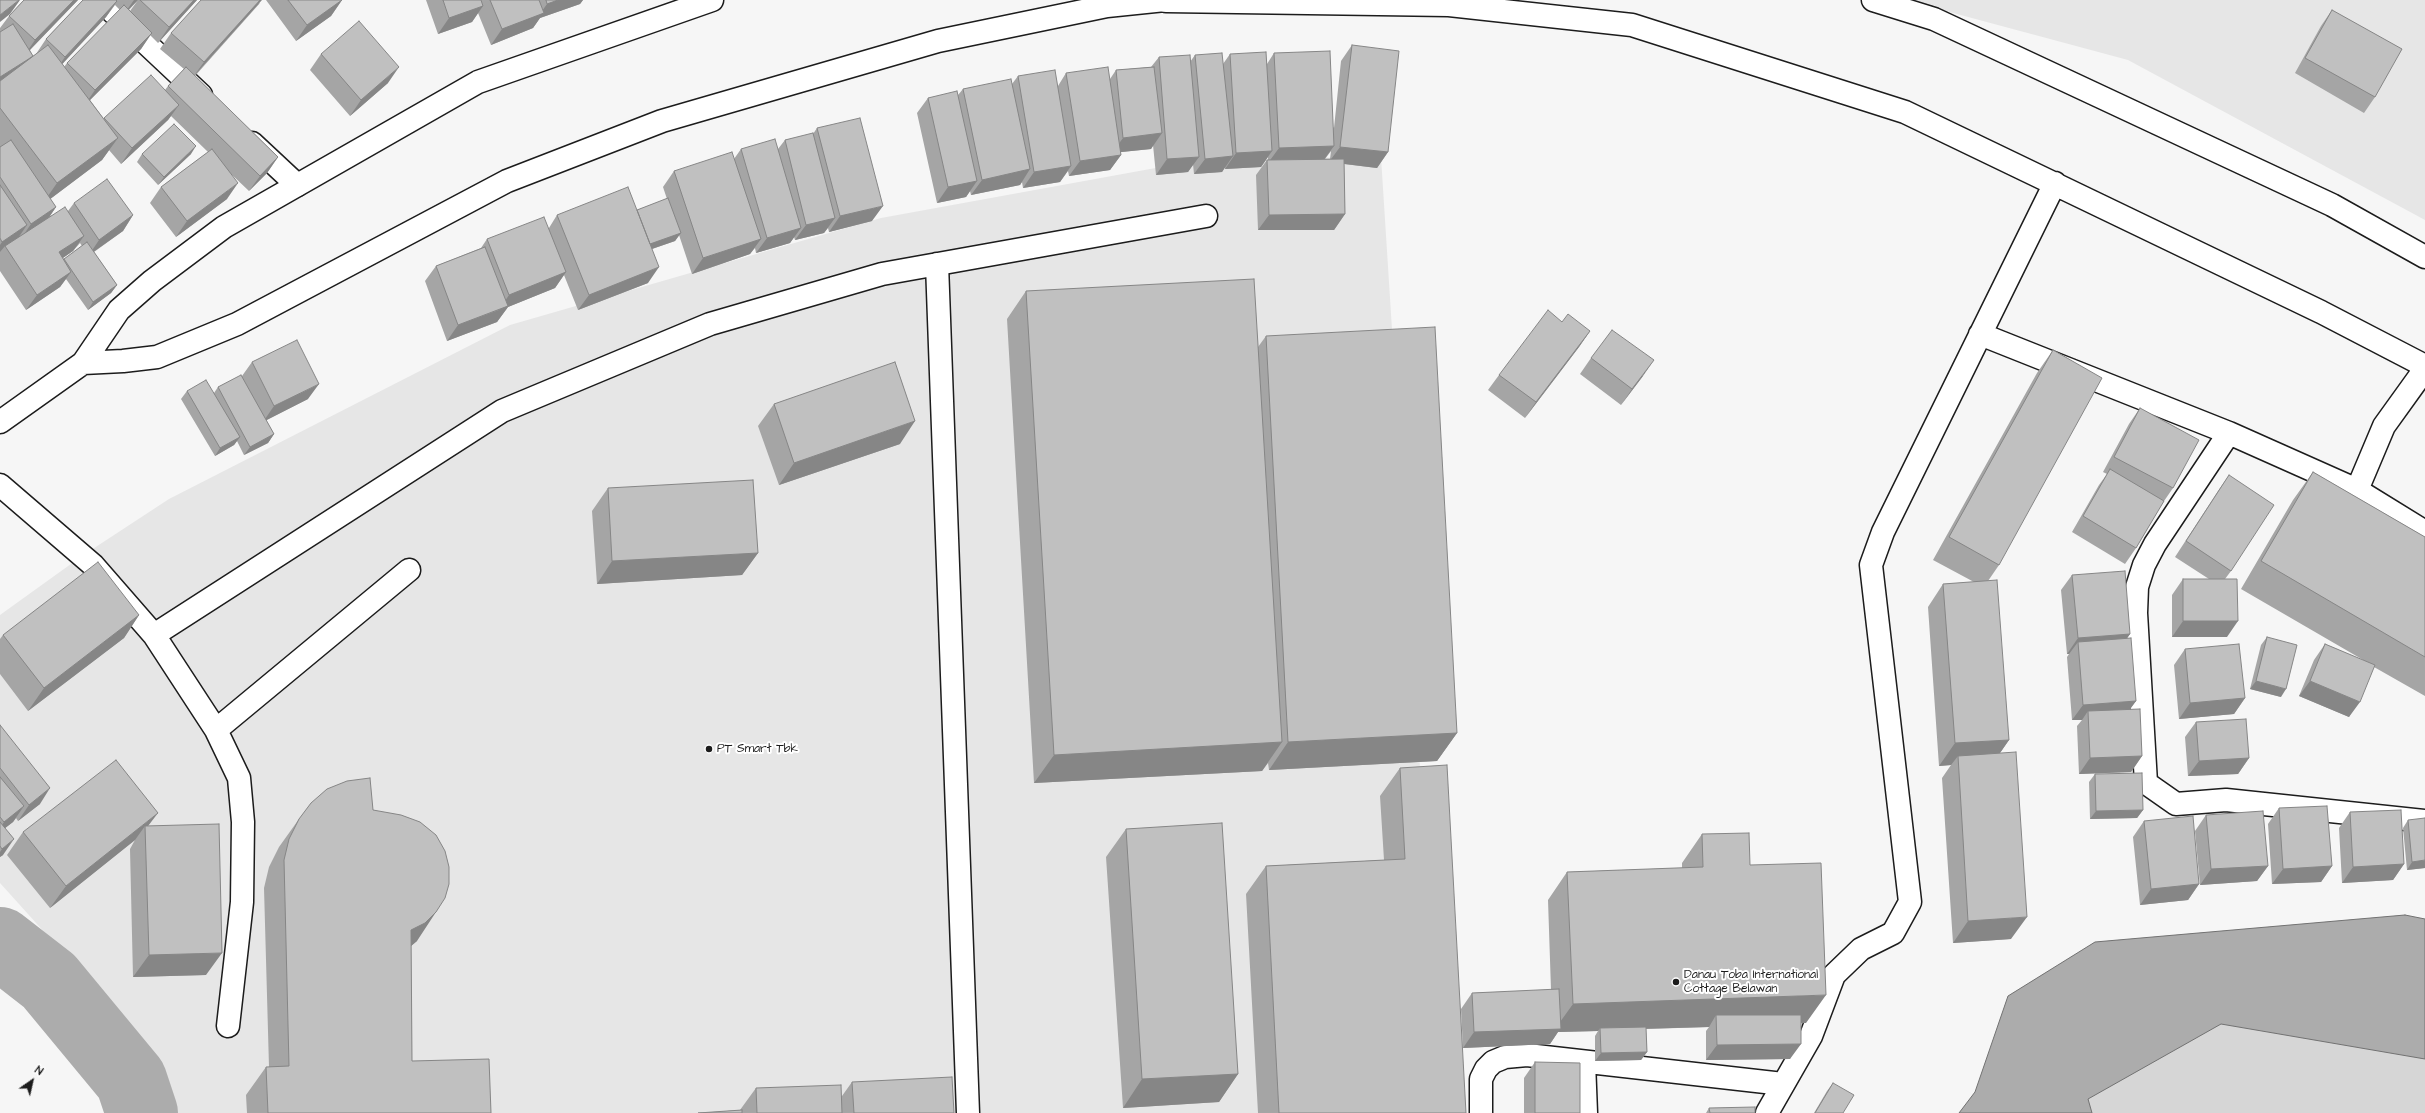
<!DOCTYPE html>
<style>
body{margin:0}
#map{position:relative;width:2425px;height:1113px;overflow:hidden;background:#f6f6f6;font-family:"Architects Daughter",sans-serif}
canvas{display:block}
.north{position:absolute;left:12px;top:1061px;width:40px;height:40px;-webkit-text-stroke:3px #fff;paint-order:stroke;rotate:34deg;font-size:11px;font-weight:700;line-height:16px;text-align:center;color:#1c1c1c}
.north::after{content:'';display:block;margin:auto;width:14px;height:18px;background:#1c1c1c;clip-path:polygon(50% 0,100% 100%,50% 72%,0 100%)}
</style>
<div id="map">
<canvas width="2425" height="1113"></canvas>
<div class="north">N</div>
</div>
<script>
const ctx = document.querySelector('canvas').getContext('2d');
ctx.lineJoin = 'round';
function fill(path, color) {
  ctx.fillStyle = color;
  ctx.fill(path, 'evenodd');
}
function shape(rows) {
  const path = new Path2D();
  for (const r of rows) {
    path.moveTo(r[0], r[1]);
    for (let i = 2; i < r.length; i += 2) path.lineTo(r[i], r[i + 1]);
  }
  return path;
}
function trace(path, color, width, dash) {
  ctx.strokeStyle = color;
  ctx.lineWidth = width;
  ctx.lineCap = dash ? 'butt' : 'round';
  ctx.setLineDash(dash || []);
  ctx.stroke(path);
}
function drawText(font, color, halo, rows, align = 'center') {
  ctx.font = font + ' "Architects Daughter",sans-serif';
  ctx.lineWidth = 4;
  ctx.setLineDash([]);
  ctx.textBaseline = 'middle';
  ctx.strokeStyle = halo;
  ctx.fillStyle = color;
  for (const [text, x, y, turn = 0] of rows) {
    ctx.save();
    ctx.translate(x, y);
    ctx.rotate((+turn || 0) * Math.PI / 180);
    ctx.textAlign = isNaN(turn) ? turn : align;
    if (halo) ctx.strokeText(text, 0, 0);
    ctx.fillText(text, 0, 0);
    ctx.restore();
  }
}
fill(shape([
 [1905,0,2425,0,2425,220,2128,60],
 [1381,157,1442,1113,167,1113,129,1026,0,883,0,615,82,556,169,499,510,325,881,218,1205,159]
]), '#e6e6e6');
fill(shape([
 [2405,915,2425,919,2425,1113,1959,1113,1975,1092,2008,996,2095,942]
]), '#d6d6d6');
const water = shape([
 [2405,915,2425,919,2425,1059,2221,1024,2088,1099,2092,1113,1959,1113,1975,1092,2008,996,2095,942,2405,915]
]);
fill(water, '#acacac');
trace(water, '#727272', 1);
trace(shape([
 [0,943,49,981,131,1080,142,1113]
]), '#acacac', 72);
const minor = shape([
 [100,0,201,95],
 [1873,0,1934,19,2332,205,2425,257],
 [1166,1,1449,5,1632,25,1905,112,2321,312,2425,366],
 [252,143,297,185],
 [937,264,968,1113],
 [1980,334,2229,433,2357,490,2425,532],
 [2229,433,2155,544,2144,565,2137,587,2136,613,2146,783,2176,804,2226,800,2425,821],
 [0,485,93,565,154,635,216,730,239,778,243,822,242,902,228,1026],
 [2357,490,2384,426,2425,369],
 [154,635,502,411,710,324,882,274,1206,216],
 [216,730,409,570],
 [1584,1062,1586,1113],
 [1481,1113,1481,1079,1486,1069,1493,1062,1505,1057,1527,1055,1783,1084],
 [1767,1113,1811,1036,1834,975,1861,949,1893,933,1910,902,1871,565,1883,532,2055,183]
]);
const major = shape([
 [83,363,123,361,157,357,237,324,507,181,662,121,938,41,1107,6,1165,0],
 [0,422,83,363,119,310,152,281,224,227,478,82,712,0]
]);
trace(minor, '#1c1c1c', 25);
trace(major, '#1c1c1c', 25);
trace(minor, '#fff', 22);
trace(major, '#fff', 22);
fill(shape([
 [24,0,78,0,30,50,33,56,36,54,46,39,83,0,138,0,129,10,130,11,138,0,197,0,158,43,150,35,141,49,90,100,104,119,104,118,165,90,168,86,184,69,160,49,171,33,260,3,195,76,278,157,267,173,249,191,230,173,227,199,176,237,150,203,161,187,208,152,171,116,168,120,121,164,109,150,102,160,50,199,56,207,50,216,68,211,74,203,133,215,123,231,94,252,117,285,111,293,88,310,66,279,60,287,26,310,0,271,0,252,1,251,0,252,0,28,9,16],
 [115,5,120,10,67,63,64,67,62,64,106,17],
 [80,243,82,246,64,259,63,258,73,251],
 [266,0,342,0,331,16,296,41],
 [426,0,583,0,580,4,540,18,533,28,491,45,478,13,472,22,438,34],
 [2332,10,2375,97,2364,113,2295,73,2321,26],
 [1352,45,1388,152,1377,168,1344,164,1345,214,1334,230,1258,230,1256,175,1267,160,1268,160,1268,157,1261,167,1225,169,1225,167,1222,172,1194,174,1193,164,1188,172,1156,175,1153,145,1151,149,1121,152,1121,155,1110,170,1069,176,1068,171,1060,182,1023,188,1022,182,1020,185,971,195,970,191,966,197,937,203,917,113,928,98,958,95,963,89,1012,84,1018,76,1058,86,1066,73,1110,79,1116,70,1151,67,1159,57,1190,62,1195,55,1223,64,1230,54,1267,64,1274,53,1334,128,1341,61],
 [1331,151,1330,159,1325,159],
 [321,54,388,83,350,116,310,70],
 [817,128,872,221,829,232,828,228,824,233,795,240,794,237,790,243,756,253,755,248,750,254,692,274,679,235,675,241,652,249,648,283,578,310,564,275,555,288,508,307,497,322,447,341,425,281,436,266,481,248,487,239,549,228,557,215,637,210,667,199,663,187,674,171,734,159,741,149,778,149,785,140,813,134],
 [142,154,191,154,158,185,137,162],
 [1026,291,1258,347,1266,336,1457,733,1437,761,1269,770,1268,763,1262,771,1034,783,1007,319],
 [1562,322,1590,331,1579,347,1525,418,1488,390,1499,375],
 [2053,350,1999,565,1988,581,2009,740,2000,753,2011,939,1953,943,1942,778,1951,765,1939,766,1928,607,1943,584,1974,582,1933,560,2037,373],
 [1591,358,1643,376,1621,405,1580,374],
 [252,362,308,399,266,420,274,434,268,443,244,455,237,441,234,445,215,456,181,399,187,391,214,393,218,387,242,376],
 [774,404,900,444,779,485,758,426],
 [2140,408,2173,488,2162,504,2136,548,2125,564,2072,532,2099,485,2107,474,2103,472,2129,424],
 [2313,472,2425,537,2425,696,2374,667,2349,717,2299,696,2314,660,2325,644,2365,661,2241,589,2293,500],
 [2229,475,2231,571,2225,579,2227,637,2172,637,2172,595,2183,579,2209,579,2175,557,2218,491],
 [608,488,758,553,742,575,597,584,592,511],
 [2072,575,2130,634,2127,638,2136,701,2130,709,2142,756,2131,772,2079,774,2077,726,2082,720,2072,720,2067,657,2069,654,2067,654,2061,590],
 [139,615,124,638,28,711,0,674,0,639,3,635],
 [2267,637,2281,697,2250,689,2261,645],
 [2185,649,2245,698,2234,714,2179,719,2174,665],
 [2196,722,2249,758,2238,774,2188,776,2185,737],
 [0,725,40,804,18,821,16,818,13,822,5,828,3,855,0,857],
 [1400,768,1466,1113,1258,1113,1246,894,1266,866,1384,860,1380,796],
 [2095,774,2143,810,2137,818,2090,819,2089,782],
 [2279,808,2332,866,2321,882,2272,884,2268,824],
 [373,810,417,941,411,946,412,1061,491,1113,247,1113,246,1095,266,1067,269,1067,264,888,269,867,279,847,299,819],
 [2350,812,2404,864,2393,880,2342,883,2339,828],
 [2206,815,2268,866,2257,881,2200,885,2195,831],
 [2408,820,2425,868,2407,870,2403,828],
 [2144,821,2199,884,2188,900,2140,905,2133,837],
 [148,826,206,975,133,977,130,849,135,840,50,908,7,855,23,832],
 [1126,829,1238,1074,1219,1102,1123,1108,1106,857],
 [1702,834,1750,865,1806,1023,1801,1023,1790,1059,1706,1060,1706,1031,1709,1027,1646,1029,1647,1052,1641,1060,1595,1061,1595,1036,1598,1031,1558,1032,1550,1044,1463,1048,1461,1009,1472,993,1551,990,1548,900,1567,872,1682,868,1682,863],
 [1535,1062,1580,1113,1524,1113,1524,1078],
 [852,1082,954,1113,698,1113,740,1110,756,1088,842,1096],
 [1833,1083,1843,1113,1814,1113,1827,1091],
 [1709,1108,1755,1113,1706,1113]
]), '#a5a5a5');
fill(shape([
 [19,0,20,0,10,14,0,22,0,15],
 [74,0,78,0,24,56,35,40],
 [134,0,138,0,124,14],
 [194,0,197,0,158,43,169,27],
 [260,0,262,0,193,77,204,62],
 [342,0,331,16,296,41,307,25],
 [558,0,583,0,580,4,540,18,533,28,491,45,502,29,540,14,547,4],
 [117,1,106,17,54,73,65,57],
 [483,6,472,22,438,34,449,18],
 [152,33,141,49,84,106,95,90],
 [34,56,0,86,0,77],
 [399,67,388,83,350,116,361,100],
 [179,105,168,120,121,164,132,148],
 [1162,133,1151,149,1112,153,1123,138],
 [118,138,102,160,41,206,57,183],
 [196,146,191,154,158,185,164,177],
 [1334,146,1323,161,1268,163,1279,148],
 [1340,147,1388,152,1377,168,1329,162],
 [1272,151,1261,167,1225,169,1236,153],
 [1121,155,1110,170,1069,176,1080,161],
 [1233,156,1222,172,1194,174,1205,159],
 [278,157,267,173,249,191,260,176],
 [1199,157,1188,172,1156,175,1167,159],
 [1071,166,1060,182,1023,188,1034,172],
 [1030,169,1020,185,971,195,982,180],
 [977,181,966,197,937,203,948,187],
 [238,183,227,199,176,237,187,221],
 [883,206,872,221,829,232,840,216],
 [56,207,45,223,20,240,31,224],
 [1345,214,1334,230,1258,230,1269,215],
 [133,215,123,231,89,255,99,240],
 [835,218,824,233,795,240,806,225],
 [27,225,16,241,5,246,0,252,0,245,2,242],
 [801,228,790,243,756,253,767,238],
 [681,233,675,241,643,252,649,244],
 [84,236,73,251,48,268,59,252],
 [761,239,750,254,692,274,703,258],
 [659,267,648,283,578,310,589,295],
 [71,272,60,287,26,310,37,295],
 [566,272,555,288,508,307,497,322,447,341,458,325,499,310,509,295],
 [117,285,111,293,88,310,93,302],
 [1590,331,1579,347,1525,418,1536,402],
 [1654,360,1643,376,1621,405,1632,389],
 [319,384,308,399,263,422,274,406],
 [915,421,900,444,779,485,794,463],
 [274,434,268,443,244,455,250,447],
 [240,437,234,445,215,456,220,448],
 [758,553,742,575,597,584,612,561],
 [139,615,124,638,28,711,44,688],
 [2183,621,2238,621,2227,637,2172,637],
 [2130,634,2119,650,2078,642,2069,654,2067,654,2078,638],
 [2256,681,2286,689,2281,697,2250,689],
 [2310,681,2360,702,2349,717,2299,696],
 [2245,698,2234,714,2179,719,2190,703],
 [2136,701,2125,716,2088,711,2082,720,2072,720,2083,705],
 [1457,733,1437,761,1269,770,1288,742],
 [2009,740,1993,763,1958,756,1951,765,1939,766,1955,743],
 [1282,742,1262,771,1034,783,1054,755],
 [2142,756,2131,772,2079,774,2090,758],
 [2249,758,2238,774,2188,776,2199,761],
 [50,788,40,804,18,821,29,805],
 [24,806,13,822,0,832,0,828,4,822],
 [2143,810,2137,818,2090,819,2096,811],
 [158,813,145,830,145,826,135,840,50,908,66,886],
 [14,839,3,855,0,857,0,852,2,849],
 [2425,860,2425,868,2407,870,2412,862],
 [2404,864,2393,880,2342,883,2353,867],
 [2268,866,2257,881,2200,885,2211,869],
 [2332,866,2321,882,2272,884,2283,869],
 [2199,884,2188,900,2140,905,2151,889],
 [436,912,417,941,405,951,411,930],
 [2027,917,2011,939,1953,943,1968,921],
 [222,953,206,975,133,977,149,955],
 [1826,995,1806,1023,1717,1026,1716,1015,1709,1027,1600,1030,1600,1028,1598,1031,1558,1032,1550,1044,1463,1048,1474,1032,1555,1029,1573,1004],
 [1801,1044,1790,1059,1706,1060,1717,1045],
 [1647,1052,1641,1060,1595,1061,1601,1053],
 [1238,1074,1219,1102,1123,1108,1142,1079]
]), '#868686');
const building = shape([
 [0,0,19,0,0,15,0,0],
 [24,0,74,0,35,40,9,16,24,0],
 [83,0,116,0,117,1,65,57,46,39,83,0],
 [140,0,194,0,169,27,140,0],
 [201,0,260,0,204,62,171,33,201,0],
 [288,0,342,0,307,25,288,0],
 [443,0,481,0,483,6,449,18,443,0],
 [490,0,539,0,544,13,502,29,490,0],
 [546,0,558,0,547,4,546,0],
 [124,5,152,33,95,90,67,63,124,5],
 [2332,10,2402,49,2375,97,2305,58,2332,10],
 [359,21,399,67,361,100,321,54,359,21],
 [13,24,33,56,27,60,0,77,0,32,13,24],
 [48,45,118,138,57,183,0,108,0,81,48,45],
 [1352,45,1399,51,1388,152,1340,147,1352,45],
 [1330,51,1334,146,1279,148,1274,53,1330,51],
 [1266,52,1272,151,1236,153,1230,54,1266,52],
 [1222,53,1233,156,1205,159,1195,55,1222,53],
 [1190,55,1199,157,1167,159,1159,57,1190,55],
 [186,67,278,157,260,176,168,86,186,67],
 [1108,67,1121,155,1080,161,1066,73,1108,67],
 [1154,67,1162,133,1123,138,1116,70,1154,67],
 [1055,70,1071,166,1034,172,1018,76,1055,70],
 [151,75,179,105,132,148,104,118,151,75],
 [1011,79,1030,169,982,180,963,89,1011,79],
 [957,91,977,181,948,187,928,98,957,91],
 [860,118,883,206,840,216,817,128,860,118],
 [174,124,196,146,164,177,142,154,174,124],
 [813,133,835,218,806,225,785,140,813,133],
 [775,139,801,228,767,238,741,149,775,139],
 [11,140,56,207,31,224,0,177,0,147,11,140],
 [212,149,238,183,187,221,161,187,212,149],
 [732,152,761,239,703,258,674,171,732,152],
 [1344,159,1345,214,1269,215,1267,160,1344,159],
 [107,179,133,215,99,240,74,203,107,179],
 [0,185,27,225,2,242,0,238,0,185],
 [628,187,659,267,589,295,557,215,628,187],
 [668,198,681,233,650,244,637,210,668,198],
 [65,207,84,236,59,252,71,272,37,295,5,246,65,207],
 [544,217,566,272,509,295,487,239,544,217],
 [87,242,117,285,93,302,64,259,87,242],
 [485,247,508,306,458,325,436,266,485,247],
 [1254,279,1282,742,1054,755,1026,291,1254,279],
 [1548,310,1562,322,1568,314,1590,331,1536,402,1499,375,1548,310],
 [1435,327,1457,733,1288,742,1266,336,1435,327],
 [1612,330,1654,360,1632,389,1591,358,1612,330],
 [297,340,319,384,274,406,252,362,297,340],
 [2053,350,2102,378,1999,565,1949,537,2053,350],
 [895,362,915,421,794,463,774,404,895,362],
 [241,375,274,434,250,447,218,387,241,375],
 [206,380,240,437,220,448,187,391,206,380],
 [2140,408,2199,440,2173,488,2114,457,2140,408],
 [2110,469,2164,501,2136,548,2083,516,2110,469],
 [2313,472,2425,537,2425,657,2261,561,2313,472],
 [2229,475,2274,505,2231,571,2186,541,2229,475],
 [753,480,758,553,612,561,608,488,753,480],
 [98,562,139,615,44,688,3,635,98,562],
 [2125,571,2130,634,2078,638,2072,575,2125,571],
 [2183,579,2237,579,2238,621,2183,621,2183,579],
 [1997,580,2009,740,1955,743,1943,584,1997,580],
 [2267,637,2297,645,2286,689,2256,681,2267,637],
 [2131,638,2136,701,2083,705,2078,642,2131,638],
 [2239,644,2245,698,2190,703,2185,649,2239,644],
 [2325,644,2375,665,2360,702,2310,681,2325,644],
 [2140,709,2142,756,2090,758,2088,711,2140,709],
 [2246,719,2249,758,2199,761,2196,722,2246,719],
 [0,725,50,788,29,805,0,768,0,725],
 [2016,752,2027,917,1968,921,1958,756,2016,752],
 [116,760,158,813,66,886,23,832,116,760],
 [1447,765,1466,1113,1279,1113,1266,866,1405,859,1400,768,1447,765],
 [2142,773,2143,810,2096,811,2095,774,2142,773],
 [0,777,24,806,4,822,0,817,0,777],
 [370,778,373,810,401,815,420,822,436,835,445,851,449,867,449,884,445,898,436,912,425,923,411,930,412,1061,489,1059,491,1113,268,1113,266,1067,289,1066,284,860,289,839,299,819,311,803,327,789,347,781,370,778],
 [2327,806,2332,866,2283,869,2279,808,2327,806],
 [2401,810,2404,864,2353,867,2350,812,2401,810],
 [2263,811,2268,866,2211,869,2206,815,2263,811],
 [2193,816,2199,884,2151,889,2144,821,2193,816],
 [2425,818,2425,860,2412,862,2408,820,2425,818],
 [0,822,14,839,2,849,0,846,0,822],
 [1222,823,1238,1074,1142,1079,1126,829,1222,823],
 [219,824,222,953,149,955,145,826,219,824],
 [1749,833,1750,865,1821,863,1826,995,1573,1004,1567,872,1703,867,1702,834,1749,833],
 [1559,989,1561,1029,1474,1032,1472,993,1559,989],
 [1716,1015,1801,1015,1801,1044,1717,1045,1716,1015],
 [1646,1027,1647,1052,1601,1053,1600,1028,1646,1027],
 [1535,1062,1580,1063,1580,1113,1535,1113,1535,1062],
 [952,1077,954,1113,854,1113,852,1082,952,1077],
 [1833,1083,1854,1095,1843,1113,1815,1113,1833,1083],
 [841,1085,842,1113,757,1113,756,1088,841,1085],
 [1755,1107,1755,1113,1710,1113,1709,1108,1755,1107],
 [742,1110,742,1113,698,1113,742,1110]
]);
fill(building, '#c0c0c0');
trace(building, '#868686', 1);
for (const [x, y, r, color] of [
 [709,749,4,"#1c1c1c"],
 [1676,982,4,"#1c1c1c"]
]) {
  const dot = new Path2D();
  dot.arc(x, y, r, 0, 2 * Math.PI);
  ctx.fillStyle = color;
  ctx.fill(dot);
  trace(dot, '#fff', 1.5);
}
drawText('12px', '#1c1c1c', '#fff', [
 ["PT Smart Tbk",717,749],
 ["Danau Toba International",1684,975],
 ["Cottage Belawan",1684,989]
], 'left');
</script>
